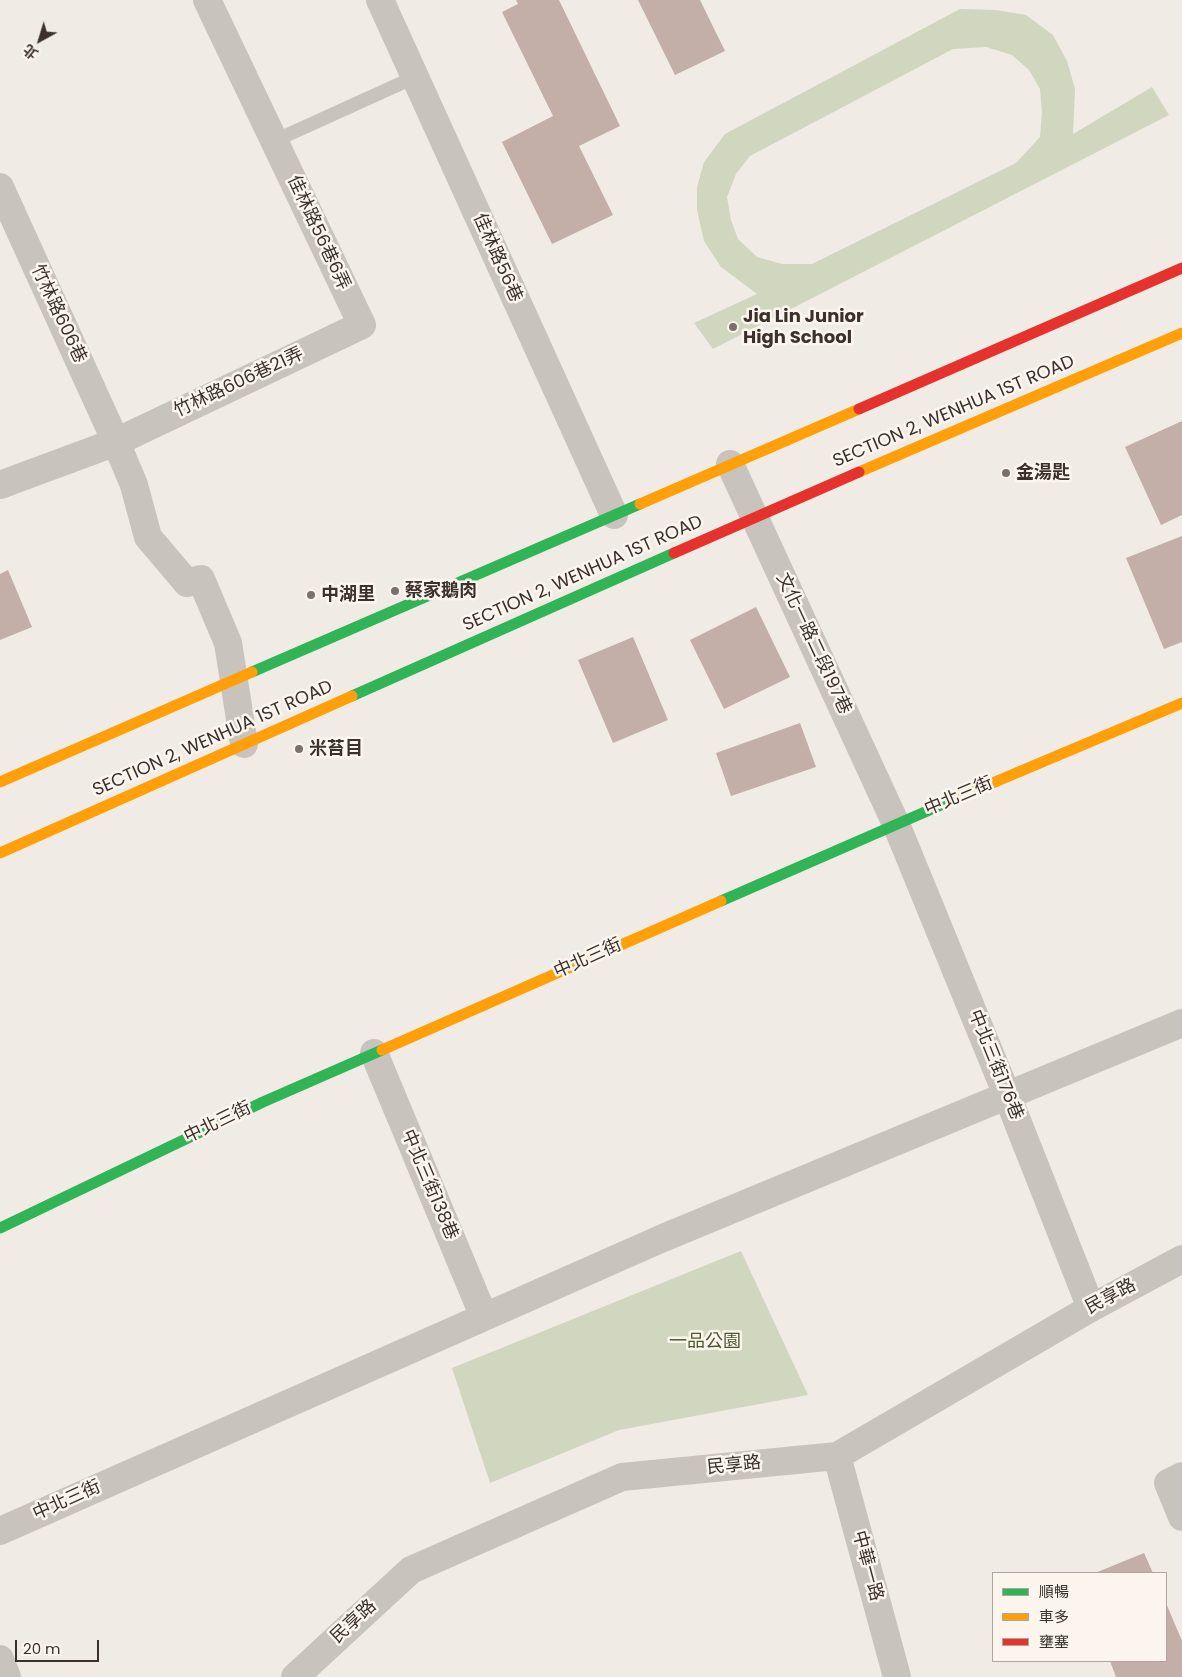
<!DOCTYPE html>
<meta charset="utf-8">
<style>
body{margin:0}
#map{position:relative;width:1182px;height:1677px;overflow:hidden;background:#f0ebe5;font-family:Poppins,"Noto Sans TC",sans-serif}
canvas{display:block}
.legend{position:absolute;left:992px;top:1572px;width:175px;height:90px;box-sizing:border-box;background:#fbf5ee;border:1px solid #aea6a0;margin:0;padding:6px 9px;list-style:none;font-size:15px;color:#3b302b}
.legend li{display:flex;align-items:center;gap:10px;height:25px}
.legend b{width:25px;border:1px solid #aea6a0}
.north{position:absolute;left:15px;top:15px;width:50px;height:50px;-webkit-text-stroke:4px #fbf5ee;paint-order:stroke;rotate:219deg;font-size:14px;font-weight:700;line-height:20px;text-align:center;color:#3b302b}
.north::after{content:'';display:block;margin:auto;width:18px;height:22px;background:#3b302b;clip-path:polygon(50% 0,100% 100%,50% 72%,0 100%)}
.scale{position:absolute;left:15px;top:1640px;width:84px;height:22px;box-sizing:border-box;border:2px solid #3b302b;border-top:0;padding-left:6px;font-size:15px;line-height:18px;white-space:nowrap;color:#3b302b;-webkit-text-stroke:4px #fbf5ee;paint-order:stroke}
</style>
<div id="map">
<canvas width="1182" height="1677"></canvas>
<ul class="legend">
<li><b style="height:6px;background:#30b455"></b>順暢</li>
<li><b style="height:6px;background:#ff9f0a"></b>車多</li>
<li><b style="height:6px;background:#e5322d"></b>壅塞</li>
</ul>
<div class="north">北</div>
<div class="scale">20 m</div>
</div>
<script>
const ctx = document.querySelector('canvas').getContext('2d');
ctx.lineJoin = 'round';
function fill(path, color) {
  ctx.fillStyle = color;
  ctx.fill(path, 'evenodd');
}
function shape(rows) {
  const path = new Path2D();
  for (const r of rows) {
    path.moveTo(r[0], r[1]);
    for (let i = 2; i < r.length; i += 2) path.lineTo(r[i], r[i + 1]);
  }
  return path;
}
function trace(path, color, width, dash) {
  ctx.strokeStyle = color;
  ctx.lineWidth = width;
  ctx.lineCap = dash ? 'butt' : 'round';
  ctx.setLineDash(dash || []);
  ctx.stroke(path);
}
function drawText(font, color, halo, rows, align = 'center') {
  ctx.font = font + ' Poppins,"Noto Sans TC",sans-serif';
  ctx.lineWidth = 5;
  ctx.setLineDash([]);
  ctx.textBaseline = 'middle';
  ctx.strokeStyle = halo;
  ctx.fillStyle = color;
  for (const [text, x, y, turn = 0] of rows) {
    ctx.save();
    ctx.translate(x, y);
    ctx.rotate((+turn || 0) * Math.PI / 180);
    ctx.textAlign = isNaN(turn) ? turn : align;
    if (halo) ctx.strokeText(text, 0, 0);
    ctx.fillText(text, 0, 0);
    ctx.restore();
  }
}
fill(shape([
 [960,9,996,10,1026,15,1053,35,1067,61,1075,89,1073,134,1152,87,1169,115,713,349,694,323,757,294,721,267,704,241,697,210,697,187,704,162,725,134],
 [986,47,1012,55,1029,70,1040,89,1042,112,1040,137,1016,163,812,264,782,264,757,257,738,239,731,220,727,197,736,174,750,156,953,49],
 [741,1251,808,1395,619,1430,490,1483,452,1368]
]), '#d1d6bf');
fill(shape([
 [516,0,559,0,620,126,579,146,613,215,552,244,502,142,553,116,502,12,518,4],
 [638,0,700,0,725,51,675,75],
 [1182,421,1182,515,1161,525,1125,447],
 [1182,536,1182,642,1164,649,1126,558],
 [8,570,32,627,0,640,0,574],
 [756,607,790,677,724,709,690,640],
 [633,637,668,720,613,743,578,660],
 [800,723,816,767,731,796,716,753],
 [1144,1553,1153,1573,1095,1573],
 [1166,1603,1182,1641,1182,1677,1116,1677,1110,1661,1166,1661]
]), '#c3afa7');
trace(shape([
 [274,141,415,77]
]), '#c9c3be', 14);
trace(shape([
 [380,0,614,515],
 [0,187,116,442,134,485,148,537,187,583,201,579,228,643,244,744],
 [730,464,896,824,1007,1095,1091,1308],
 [0,485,116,442,362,325,207,0],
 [374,1053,484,1317],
 [837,1456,897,1677],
 [1182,1476,1168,1483,1182,1517],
 [0,1531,663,1238,1182,1023],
 [0,1659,7,1677],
 [295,1677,411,1570,622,1477,837,1456,1091,1308,1182,1259]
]), '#c9c3be', 28);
trace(shape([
 [252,672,640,504],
 [352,696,674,553],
 [721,901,957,798],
 [0,1228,263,1102,382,1050]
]), '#30b455', 11);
trace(shape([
 [859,472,1182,333],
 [640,504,859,409],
 [0,782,252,672],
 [957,798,1182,703],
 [0,853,352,696],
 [382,1050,721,901]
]), '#ff9f0a', 11);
trace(shape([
 [859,409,1182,268],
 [674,553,859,472]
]), '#e5322d', 11);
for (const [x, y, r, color] of [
 [733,327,5,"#7a716c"],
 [1006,473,5,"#7a716c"],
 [395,591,5,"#7a716c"],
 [311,595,5,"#7a716c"],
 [299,749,5,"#7a716c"]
]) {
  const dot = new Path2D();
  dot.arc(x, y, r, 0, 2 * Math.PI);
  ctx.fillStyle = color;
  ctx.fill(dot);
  trace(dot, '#fbf5ee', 2);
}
drawText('18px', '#3b302b', '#fbf5ee', [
 ["佳林路56巷6弄",318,233,65],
 ["佳林路56巷",497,258,66],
 ["竹林路606巷",58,314,65],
 ["竹林路606巷21弄",239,383,-25],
 ["SECTION 2, WENHUA 1ST ROAD",954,412,-23],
 ["SECTION 2, WENHUA 1ST ROAD",583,574,-24],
 ["文化一路二段197巷",813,644,65],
 ["SECTION 2, WENHUA 1ST ROAD",213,739,-24],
 ["中北三街",959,797,-23],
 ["中北三街",588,959,-24],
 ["中北三街176巷",995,1065,68],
 ["中北三街",218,1123,-26],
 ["中北三街138巷",429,1185,67],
 ["民享路",1111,1297,-28],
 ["民享路",734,1466,-6],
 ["中北三街",67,1501,-24],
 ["中華一路",867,1566,75],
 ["民享路",354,1622,-43]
]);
drawText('bold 18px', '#3b302b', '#fbf5ee', [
 ["Jia Lin Junior",743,317],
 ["High School",743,338],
 ["金湯匙",1016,473],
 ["蔡家鵝肉",405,591],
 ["中湖里",321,595],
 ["米苔目",309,749]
], 'left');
drawText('18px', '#4a5a2e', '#fbf5ee', [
 ["一品公園",705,1342]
]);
</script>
